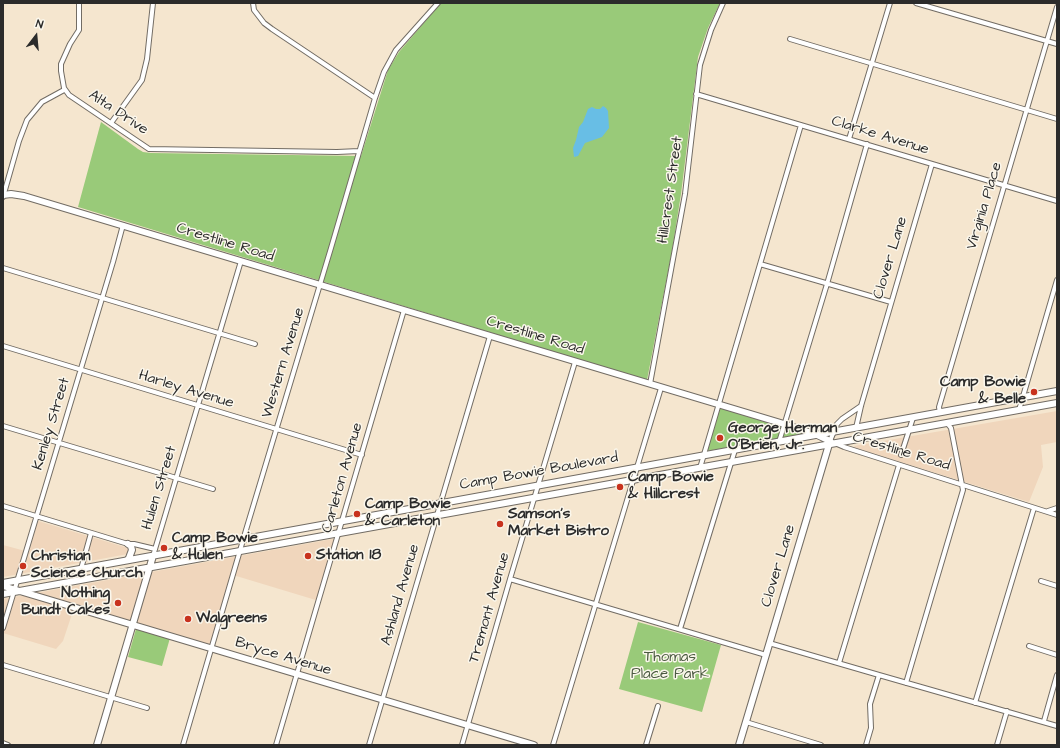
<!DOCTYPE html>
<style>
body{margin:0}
#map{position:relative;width:1060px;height:748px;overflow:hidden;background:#f5e6cf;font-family:"Architects Daughter",sans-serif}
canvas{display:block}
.frame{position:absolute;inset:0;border:4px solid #2b2b2b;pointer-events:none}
.north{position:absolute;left:16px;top:16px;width:40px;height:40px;-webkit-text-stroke:3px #fbf7ec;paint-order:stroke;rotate:16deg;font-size:11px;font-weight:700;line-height:16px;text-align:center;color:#2b2b2b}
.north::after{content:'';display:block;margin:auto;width:14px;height:18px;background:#2b2b2b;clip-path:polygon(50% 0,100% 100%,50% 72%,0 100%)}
</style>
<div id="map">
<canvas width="1060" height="748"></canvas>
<div class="frame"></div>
<div class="north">N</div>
</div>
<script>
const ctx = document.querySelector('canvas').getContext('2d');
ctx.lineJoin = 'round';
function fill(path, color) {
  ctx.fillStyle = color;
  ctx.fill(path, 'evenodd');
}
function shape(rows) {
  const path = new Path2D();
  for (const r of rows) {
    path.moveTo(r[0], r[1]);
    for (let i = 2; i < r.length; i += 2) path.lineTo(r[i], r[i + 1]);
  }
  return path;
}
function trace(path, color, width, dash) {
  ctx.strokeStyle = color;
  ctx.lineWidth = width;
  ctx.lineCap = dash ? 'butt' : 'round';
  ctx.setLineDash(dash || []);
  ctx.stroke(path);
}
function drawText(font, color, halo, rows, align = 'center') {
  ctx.font = font + ' "Architects Daughter",sans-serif';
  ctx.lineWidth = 3;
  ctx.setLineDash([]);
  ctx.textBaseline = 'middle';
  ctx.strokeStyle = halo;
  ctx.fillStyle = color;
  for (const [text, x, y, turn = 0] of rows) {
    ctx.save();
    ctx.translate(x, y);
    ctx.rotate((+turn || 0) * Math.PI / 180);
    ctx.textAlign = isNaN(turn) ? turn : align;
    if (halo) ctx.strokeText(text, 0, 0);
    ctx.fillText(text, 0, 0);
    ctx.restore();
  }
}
fill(shape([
 [1057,411,1057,442,1041,445,1043,467,1029,502,856,448,854,446],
 [38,521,128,548,128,554,3,577,3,545,29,552],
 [338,538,319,601,233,575,211,649,73,611,63,641,56,649,3,633,3,599]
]), '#f0d6bc');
fill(shape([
 [441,3,720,3,708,28,698,57,681,194,672,251,647,380,78,207,101,122,138,149,143,152,151,153,361,156,388,70,399,52],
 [720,408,804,434,707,451],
 [638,622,721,645,702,712,619,689],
 [136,629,170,638,162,666,128,657]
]), '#99ca79');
fill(shape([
 [603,106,606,108,608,111,609,128,602,137,585,143,578,156,574,157,573,148,576,140,579,127,583,122,588,109,592,107,596,109,600,109]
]), '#68bee5');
const street = shape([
 [79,3,79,30,70,44,61,64,61,71,64,88,69,95,149,149,337,152,359,151],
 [253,3,254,10,264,23,272,29,375,98],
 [916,3,1057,44],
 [790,39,1057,119],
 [696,94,1057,201],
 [111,123,142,80,147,59,153,3],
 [849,139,890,3],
 [3,197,19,141,27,120,42,102,64,90],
 [760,264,891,302],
 [3,268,255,344],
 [3,346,362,455],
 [650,384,685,194,700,65,711,30,723,3],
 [861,406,842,419,837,424,830,441,844,447,1057,515],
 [1019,410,1057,280],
 [940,413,939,407,1057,7],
 [3,426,213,489],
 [856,428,861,406,932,164],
 [779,442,827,284,867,144],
 [901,455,913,418],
 [700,468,801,125],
 [3,506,128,544,134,544,155,549],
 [1048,511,1057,508],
 [153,556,241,261],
 [81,569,91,533],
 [510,579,766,655],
 [1041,581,1057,586],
 [3,628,113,262,123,225],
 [680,629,735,450],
 [769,643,879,675,1057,726],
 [1029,646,1057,655],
 [839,663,899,465],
 [3,665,147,708],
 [906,683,963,490,951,428,947,423],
 [975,703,1034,508],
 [1044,721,1057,675],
 [746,722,821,745],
 [3,743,8,745],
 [183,745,246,530,331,248,375,98,384,72,396,50,438,3],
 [276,745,404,310],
 [369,745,490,336],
 [462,745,510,579,575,362],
 [553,745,661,388],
 [646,745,658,706],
 [866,745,871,728,870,704,879,675],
 [997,745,1007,711]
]);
const secondary = shape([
 [3,195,11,194,24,196,784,424,815,434,830,441,739,745],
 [127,560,129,558,132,550,131,546,128,544],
 [3,583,1057,391],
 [3,586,534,745],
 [3,594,1057,403],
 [97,745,153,556]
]);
trace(street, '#726c64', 6);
trace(secondary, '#726c64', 8);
trace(street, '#fff', 4);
trace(secondary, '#fff', 6);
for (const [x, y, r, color] of [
 [1034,392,4,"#c8321e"],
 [720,438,4,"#c8321e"],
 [620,487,4,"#c8321e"],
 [357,514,4,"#c8321e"],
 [500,524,4,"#c8321e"],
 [164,548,4,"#c8321e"],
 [308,556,4,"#c8321e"],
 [23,566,4,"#c8321e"],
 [118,603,4,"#c8321e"],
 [188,619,4,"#c8321e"]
]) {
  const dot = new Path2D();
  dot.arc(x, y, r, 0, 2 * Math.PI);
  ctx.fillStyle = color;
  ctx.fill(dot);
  trace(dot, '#fbf7ec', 1.5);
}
drawText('15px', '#2b2b2b', '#fbf7ec', [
 ["Alta Drive",118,113,34],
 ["Clarke Avenue",880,136,17],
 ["Hillcrest Street",671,190,-82],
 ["Virginia Place",985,206,-73],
 ["Crestline Road",225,243,17],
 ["Clover Lane",891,258,-73],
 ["Crestline Road",535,336,17],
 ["Western Avenue",284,363,-73],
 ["Harley Avenue",186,390,17],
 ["Kenley Street",52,424,-73],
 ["Crestline Road",901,452,17],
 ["Camp Bowie Boulevard",539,472,-10],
 ["Carleton Avenue",343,478,-74],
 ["Hulen Street",160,488,-73],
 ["Clover Lane",779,566,-73],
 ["Ashland Avenue",401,595,-74],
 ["Tremont Avenue",490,608,-74],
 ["Bryce Avenue",283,657,17]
]);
drawText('bold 15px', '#2b2b2b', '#fbf7ec', [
 ["Camp Bowie",1026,383,"right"],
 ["& Belle",1026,400,"right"],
 ["George Herman",728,429],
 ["O'Brien, Jr.",728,446],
 ["Camp Bowie",628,478],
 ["& Hillcrest",628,495],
 ["Camp Bowie",365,505],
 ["& Carleton",365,522],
 ["Samson's",508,515],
 ["Market Bistro",508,532],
 ["Camp Bowie",172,539],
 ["& Hulen",172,556],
 ["Station 18",316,556],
 ["Christian",31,557],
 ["Science Church",31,574],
 ["Nothing",110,594,"right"],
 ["Bundt Cakes",110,611,"right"],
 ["Walgreens",196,619]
], 'left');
drawText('15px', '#4c5b42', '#fbf7ec', [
 ["Thomas",670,658],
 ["Place Park",670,675]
]);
</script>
